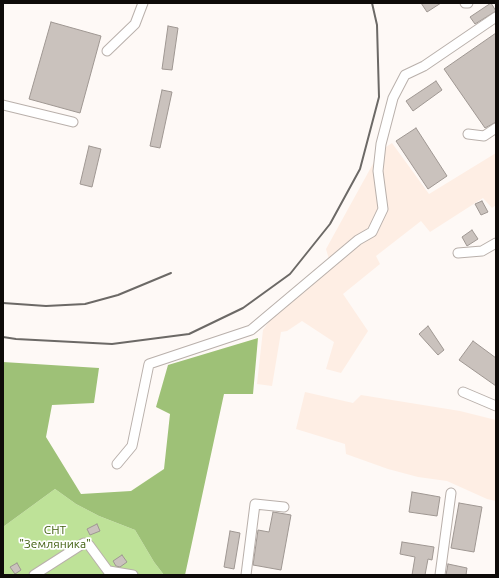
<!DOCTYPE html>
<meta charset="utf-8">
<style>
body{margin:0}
#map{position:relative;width:499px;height:578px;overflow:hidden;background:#fef9f6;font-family:Ubuntu,sans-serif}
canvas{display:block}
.frame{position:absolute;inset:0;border:4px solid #0e0b09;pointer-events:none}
</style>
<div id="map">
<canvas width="499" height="578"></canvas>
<div class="frame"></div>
</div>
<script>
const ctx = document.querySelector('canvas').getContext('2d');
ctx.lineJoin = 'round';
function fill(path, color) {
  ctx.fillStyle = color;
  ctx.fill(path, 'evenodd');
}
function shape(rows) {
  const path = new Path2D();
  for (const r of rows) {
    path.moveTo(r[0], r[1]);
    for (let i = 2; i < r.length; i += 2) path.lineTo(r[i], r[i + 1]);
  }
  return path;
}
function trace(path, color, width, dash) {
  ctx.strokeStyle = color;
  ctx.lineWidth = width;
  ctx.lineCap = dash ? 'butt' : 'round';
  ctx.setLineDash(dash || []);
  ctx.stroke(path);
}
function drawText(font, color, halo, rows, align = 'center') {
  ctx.font = font + ' Ubuntu,sans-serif';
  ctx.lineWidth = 3.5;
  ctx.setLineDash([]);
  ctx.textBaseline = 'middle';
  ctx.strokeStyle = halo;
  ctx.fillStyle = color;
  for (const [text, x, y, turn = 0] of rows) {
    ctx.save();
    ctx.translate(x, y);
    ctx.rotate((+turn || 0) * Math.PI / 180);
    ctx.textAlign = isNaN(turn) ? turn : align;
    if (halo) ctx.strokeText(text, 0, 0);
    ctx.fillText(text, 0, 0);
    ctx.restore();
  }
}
fill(shape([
 [392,143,429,194,496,153,496,205,492,208,483,198,430,232,421,221,376,256,380,264,343,294,368,331,341,373,326,369,334,342,302,321,287,331,281,332,272,386,257,384,263,330,276,311,331,266,326,249,380,151],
 [305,392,353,403,361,395,460,411,496,420,496,501,487,499,447,481,418,477,388,469,346,454,345,444,296,429]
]), '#feeee4');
fill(shape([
 [55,489,76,504,99,516,135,530,154,562,164,575,3,575,3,527]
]), '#bee298');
fill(shape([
 [258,338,253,394,224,394,185,575,164,575,154,562,135,530,99,516,76,504,55,489,3,527,3,362,99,368,94,403,52,405,46,437,81,494,131,491,164,469,170,414,156,407,168,365]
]), '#9ec177');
const building = shape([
 [421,3,441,3,427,12,421,3],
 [491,3,496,11,475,24,470,17,491,3],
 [51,22,101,36,80,113,29,99,51,22],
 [168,26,178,28,172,70,162,69,168,26],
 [496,33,496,122,485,128,444,69,496,33],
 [436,81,442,90,413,111,406,101,436,81],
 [162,90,172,92,160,148,150,146,162,90],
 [416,128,447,176,428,189,396,141,416,128],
 [89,146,101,149,92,187,80,184,89,146],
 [482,201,488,212,481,215,475,204,482,201],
 [472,230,478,239,467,246,462,237,472,230],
 [428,326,444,350,438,355,419,334,428,326],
 [473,341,496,358,496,386,459,360,473,341],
 [412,492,440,497,437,516,409,512,412,492],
 [459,503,482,507,474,552,451,548,459,503],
 [273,512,291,515,281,570,253,565,258,530,269,532,273,512],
 [97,524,100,531,90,535,87,529,97,524],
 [230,531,240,533,234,569,224,567,230,531],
 [402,542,434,547,432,560,428,559,425,575,412,575,415,557,400,554,402,542],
 [122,555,127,562,120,567,116,566,113,561,122,555],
 [17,563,21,570,15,574,10,567,17,563],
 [448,564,467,568,466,575,446,575,448,564]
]);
fill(building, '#cac2bd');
trace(building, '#9f9792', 1);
const minor = shape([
 [465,3,468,3],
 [107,51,135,24,143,3],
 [3,105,73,122],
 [468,134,484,136,496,128],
 [458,253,482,251,496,243],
 [463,392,496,406],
 [117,464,132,446,149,364,251,330,358,240,372,232,383,209,378,171,381,144,393,98,405,75,424,66,496,17],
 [109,571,133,575],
 [34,575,84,543,89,545,111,575],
 [246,575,255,504,284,507],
 [440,575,451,493]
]);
trace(minor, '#b9b0ab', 11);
trace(minor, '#fff', 9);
trace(shape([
 [3,303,46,306,85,304,118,295,171,273],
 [3,337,16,339,112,344,189,334,243,308,290,274,330,224,360,169,379,97,377,25,372,3]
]), '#6c6966', 2);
drawText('12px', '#416011', '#fff', [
 ["СНТ",55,530],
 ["\"Земляника\"",55,544]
]);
</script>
